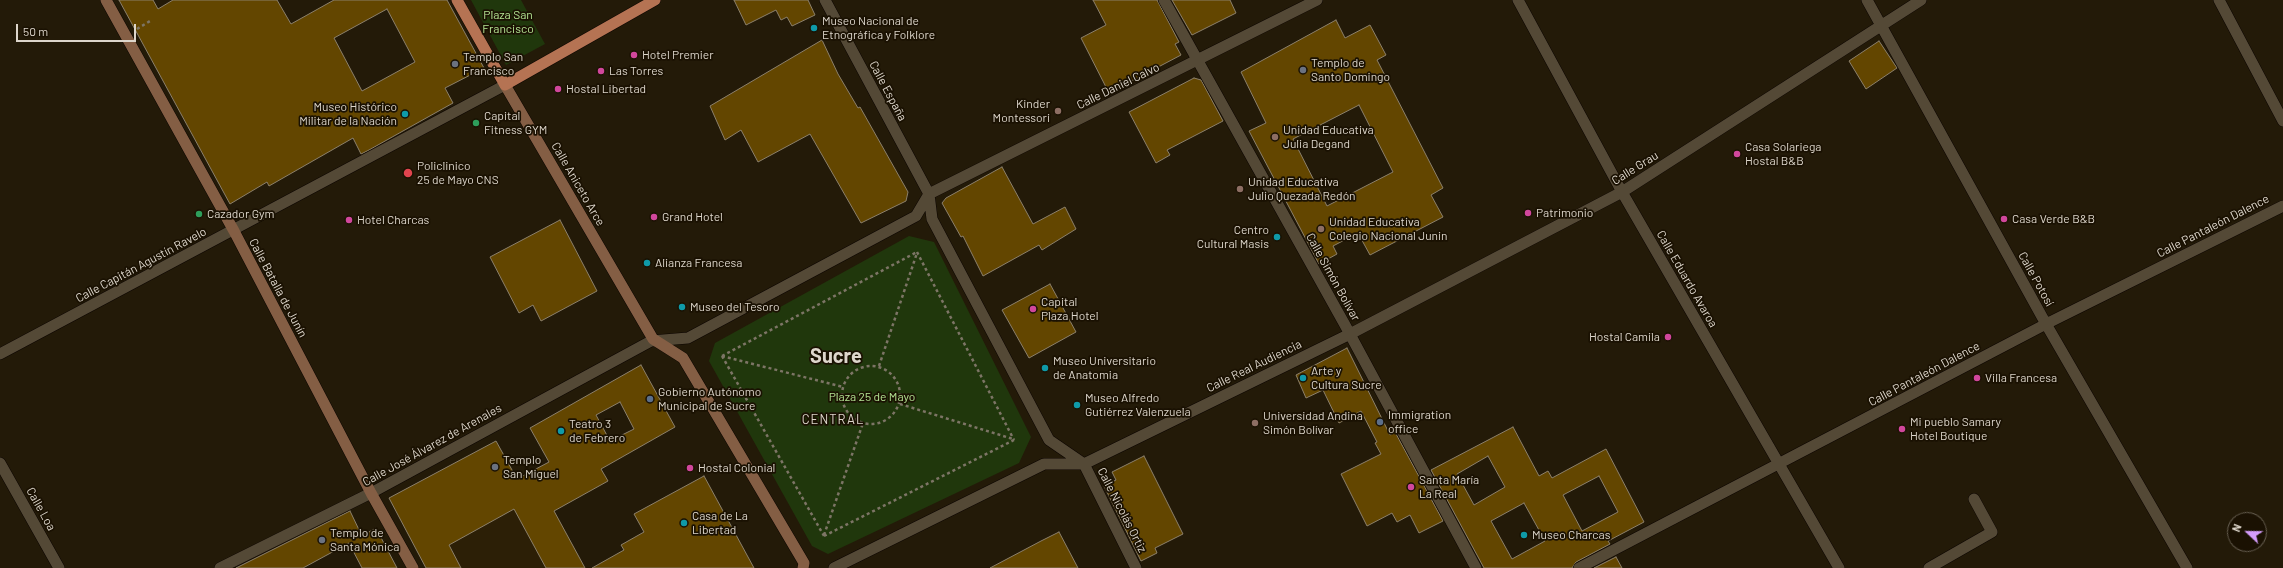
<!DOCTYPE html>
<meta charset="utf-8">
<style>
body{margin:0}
#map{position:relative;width:2283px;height:568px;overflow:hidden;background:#231a08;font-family:Barlow,sans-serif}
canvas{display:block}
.north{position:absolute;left:2227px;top:512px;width:40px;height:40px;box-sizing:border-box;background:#1a1102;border:1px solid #686052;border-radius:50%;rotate:292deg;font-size:11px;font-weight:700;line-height:16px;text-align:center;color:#ddd6cb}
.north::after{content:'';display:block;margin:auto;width:14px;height:18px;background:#d49cfb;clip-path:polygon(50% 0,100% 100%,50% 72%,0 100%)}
.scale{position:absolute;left:16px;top:24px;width:120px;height:18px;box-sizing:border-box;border:2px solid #ddd6cb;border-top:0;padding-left:5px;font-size:12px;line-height:14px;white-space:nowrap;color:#ddd6cb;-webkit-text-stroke:3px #1a1102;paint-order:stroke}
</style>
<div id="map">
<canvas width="2283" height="568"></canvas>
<div class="north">N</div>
<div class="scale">50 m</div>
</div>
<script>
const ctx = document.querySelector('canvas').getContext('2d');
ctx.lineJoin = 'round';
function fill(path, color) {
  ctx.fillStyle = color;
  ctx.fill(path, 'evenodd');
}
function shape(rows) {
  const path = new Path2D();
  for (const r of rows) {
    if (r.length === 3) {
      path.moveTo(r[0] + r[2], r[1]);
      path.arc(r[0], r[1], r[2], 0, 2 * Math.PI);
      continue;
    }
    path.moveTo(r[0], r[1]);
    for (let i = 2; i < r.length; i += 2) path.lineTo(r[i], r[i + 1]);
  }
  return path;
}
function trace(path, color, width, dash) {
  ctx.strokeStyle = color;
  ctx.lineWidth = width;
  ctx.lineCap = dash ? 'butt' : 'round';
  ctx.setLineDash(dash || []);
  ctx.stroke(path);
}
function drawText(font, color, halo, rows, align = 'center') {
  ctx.font = font + ' Barlow,sans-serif';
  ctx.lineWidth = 3.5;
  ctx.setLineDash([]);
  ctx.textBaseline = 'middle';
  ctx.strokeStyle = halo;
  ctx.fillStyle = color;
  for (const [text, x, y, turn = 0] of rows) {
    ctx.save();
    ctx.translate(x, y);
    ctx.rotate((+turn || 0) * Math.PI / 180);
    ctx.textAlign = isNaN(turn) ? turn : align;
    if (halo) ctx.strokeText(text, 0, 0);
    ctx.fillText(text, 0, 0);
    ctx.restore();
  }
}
fill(shape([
 [533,470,585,568,426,568,409,536]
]), '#2c1f06');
fill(shape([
 [471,0,521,0,545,44,506,65],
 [909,236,934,242,1031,437,1019,463,828,554,812,546,709,361,715,343]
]), '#20370c');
const building = shape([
 [119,0,153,0,158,9,173,0,277,0,291,24,334,0,447,0,484,68,445,88,453,103,369,150,361,154,353,138,269,186,267,182,230,204,119,0],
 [387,9,415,62,362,91,334,38,387,9],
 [734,0,808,0,815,15,792,26,787,17,781,20,776,10,746,25,734,0],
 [1093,0,1157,0,1179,42,1175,44,1181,55,1109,93,1081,38,1106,25,1093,0],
 [1172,0,1230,0,1236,13,1192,35,1172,0],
 [1336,20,1345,38,1370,25,1386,55,1377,60,1443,188,1431,195,1443,217,1370,255,1358,233,1333,246,1337,254,1319,264,1249,131,1266,123,1241,72,1336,20],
 [1359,105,1393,172,1327,206,1293,139,1359,105],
 [822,40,838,74,858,108,860,107,908,192,906,201,861,223,810,134,758,162,741,130,725,140,710,106,822,40],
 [1879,41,1897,68,1866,89,1849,61,1879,41],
 [1194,78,1201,80,1223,121,1167,150,1170,155,1156,163,1129,112,1194,78],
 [1002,167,1033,224,1065,207,1076,229,1042,250,1039,245,983,276,963,236,961,237,942,203,946,198,1002,167],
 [560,220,597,291,541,321,533,305,519,313,490,257,560,220],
 [1050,284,1076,332,1029,358,1002,310,1050,284],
 [1347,348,1390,435,1395,432,1443,521,1419,533,1410,515,1397,522,1392,513,1367,526,1341,474,1381,454,1375,443,1377,442,1361,411,1339,423,1323,390,1306,398,1296,375,1347,348],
 [641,365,675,427,601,469,608,481,554,511,585,568,546,568,514,509,449,545,461,568,426,568,389,498,496,441,517,479,549,462,530,428,641,365],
 [620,402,634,429,610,441,596,415,620,402],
 [1513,427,1539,476,1548,471,1552,478,1606,449,1644,522,1608,541,1610,544,1576,562,1572,568,1484,568,1431,470,1513,427],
 [1488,456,1505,487,1474,505,1457,474,1488,456],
 [1599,476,1618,512,1582,531,1563,495,1599,476],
 [1524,503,1545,541,1512,559,1491,521,1524,503],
 [1144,456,1183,534,1155,548,1157,553,1141,561,1104,486,1116,480,1112,472,1144,456],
 [704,476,754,568,592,568,624,550,621,545,644,532,634,514,704,476],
 [350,511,362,536,376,528,397,568,362,568,349,543,303,568,236,568,350,511],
 [1059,532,1078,568,990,568,1041,541,1059,532],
 [1616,557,1622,568,1594,568,1616,557]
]);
fill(building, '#634600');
trace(building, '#8c806b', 1);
const minor = shape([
 [825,0,929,194,932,219,1049,440,1084,464,1136,568],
 [1164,0,1345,325,1476,568],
 [1518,0,1622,192,1839,568],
 [1867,0,2046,324,2187,568],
 [2219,0,2283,121],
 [929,194,1317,0],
 [0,354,505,85],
 [0,463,59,568],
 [220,568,371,493,651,341,688,338,916,216,929,194],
 [834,568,1044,464,1084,464,1350,334,1622,192,1921,0],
 [1579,568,2046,324,2283,206],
 [1929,568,1992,532,1974,499]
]);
const secondary = shape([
 [106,0,234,231,371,493,413,568],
 [505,85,653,339,683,358,804,563,803,568]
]);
const primary = shape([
 [457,0,505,85,655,0]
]);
trace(minor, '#0c0500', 12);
trace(secondary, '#0c0500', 12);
trace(primary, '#0c0500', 12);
trace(shape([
 [137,29,150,21],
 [917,252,1014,440],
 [722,356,917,252],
 [722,356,824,536],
 [722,356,843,387],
 [871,395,29],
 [879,366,917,253],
 [900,404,1013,439],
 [824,535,863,423],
 [824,536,1014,440]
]), '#7d7566', 2.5, [3, 3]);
trace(minor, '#544936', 11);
trace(secondary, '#845e44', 11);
trace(primary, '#b57353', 11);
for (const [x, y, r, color] of [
 [814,28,4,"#0f9aa8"],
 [634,55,4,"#d1479c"],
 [455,64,4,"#6b7280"],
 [1303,70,4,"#6b7280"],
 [601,71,4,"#d1479c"],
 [558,89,4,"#d1479c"],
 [1058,111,4,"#8d6e63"],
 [405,114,4,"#0f9aa8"],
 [476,123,4,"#2e9e5b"],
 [1275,137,4,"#8d6e63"],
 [1737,154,4,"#d1479c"],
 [408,173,5,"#e0444e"],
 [1240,189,4,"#8d6e63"],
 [1528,213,4,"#d1479c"],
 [199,214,4,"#2e9e5b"],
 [654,217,4,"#d1479c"],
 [2004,219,4,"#d1479c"],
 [349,220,4,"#d1479c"],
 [1321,229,4,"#8d6e63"],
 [1277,237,4,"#0f9aa8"],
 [647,263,4,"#0f9aa8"],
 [682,307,4,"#0f9aa8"],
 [1033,309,4,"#d1479c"],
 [1668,337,4,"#d1479c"],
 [1045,368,4,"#0f9aa8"],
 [1303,378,4,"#0f9aa8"],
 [1977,378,4,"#d1479c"],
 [650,399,4,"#5c6f8a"],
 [1077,405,4,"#0f9aa8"],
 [1380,422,4,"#5c6f8a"],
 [1255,423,4,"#8d6e63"],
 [1902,429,4,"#d1479c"],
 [561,431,4,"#0f9aa8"],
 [495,467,4,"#6b7280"],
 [690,468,4,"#d1479c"],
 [1411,487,4,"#d1479c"],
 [684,523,4,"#0f9aa8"],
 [1524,535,4,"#0f9aa8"],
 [322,540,4,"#6b7280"]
]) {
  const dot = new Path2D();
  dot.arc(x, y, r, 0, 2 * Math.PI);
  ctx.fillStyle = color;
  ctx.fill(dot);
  trace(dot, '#1a1102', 1.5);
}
drawText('12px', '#b5e594', '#1a1102', [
 ["Plaza San",508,15],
 ["Francisco",508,29],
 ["Plaza 25 de Mayo",872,397]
]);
drawText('12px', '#ddd6cb', '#1a1102', [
 ["Museo Nacional de",822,21],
 ["Etnográfica y Folklore",822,35],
 ["Hotel Premier",642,55],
 ["Templo San",463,57],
 ["Francisco",463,71],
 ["Templo de",1311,63],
 ["Santo Domingo",1311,77],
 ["Las Torres",609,71],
 ["Hostal Libertad",566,89],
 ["Kinder",1050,104,"right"],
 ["Montessori",1050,118,"right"],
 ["Museo Histórico",397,107,"right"],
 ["Militar de la Nación",397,121,"right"],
 ["Capital",484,116],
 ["Fitness GYM",484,130],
 ["Unidad Educativa",1283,130],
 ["Julia Degand",1283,144],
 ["Casa Solariega",1745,147],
 ["Hostal B&B",1745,161],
 ["Policlinico",417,166],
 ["25 de Mayo CNS",417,180],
 ["Unidad Educativa",1248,182],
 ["Julio Quezada Redón",1248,196],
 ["Patrimonio",1536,213],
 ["Cazador Gym",207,214],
 ["Grand Hotel",662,217],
 ["Casa Verde B&B",2012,219],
 ["Hotel Charcas",357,220],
 ["Unidad Educativa",1329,222],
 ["Colegio Nacional Junin",1329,236],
 ["Centro",1269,230,"right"],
 ["Cultural Masis",1269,244,"right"],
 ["Alianza Francesa",655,263],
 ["Capital",1041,302],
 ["Plaza Hotel",1041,316],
 ["Museo del Tesoro",690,307],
 ["Hostal Camila",1660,337,"right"],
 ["Museo Universitario",1053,361],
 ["de Anatomia",1053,375],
 ["Arte y",1311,371],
 ["Cultura Sucre",1311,385],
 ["Villa Francesa",1985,378],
 ["Gobierno Autónomo",658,392],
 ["Municipal de Sucre",658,406],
 ["Museo Alfredo",1085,398],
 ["Gutiérrez Valenzuela",1085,412],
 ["Immigration",1388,415],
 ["office",1388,429],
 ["Universidad Andina",1263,416],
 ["Simón Bolívar",1263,430],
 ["Mi pueblo Samary",1910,422],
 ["Hotel Boutique",1910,436],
 ["Teatro 3",569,424],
 ["de Febrero",569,438],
 ["Templo",503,460],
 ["San Miguel",503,474],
 ["Hostal Colonial",698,468],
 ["Santa María",1419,480],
 ["La Real",1419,494],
 ["Casa de La",692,516],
 ["Libertad",692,530],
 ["Templo de",330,533],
 ["Santa Mónica",330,547],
 ["Museo Charcas",1532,535]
], 'left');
drawText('12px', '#ddd6cb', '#1a1102', [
 ["Calle Daniel Calvo",1118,86,-26],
 ["Calle España",888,91,62],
 ["Calle Grau",1635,168,-32],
 ["Calle Aniceto Arce",578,184,60],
 ["Calle Pantaleón Dalence",2213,226,-27],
 ["Calle Capitán Agustín Ravelo",141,265,-28],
 ["Calle Simón Bolívar",1333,277,61],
 ["Calle Eduardo Avaroa",1687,279,60],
 ["Calle Potosí",2036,279,61],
 ["Calle Batalla de Junín",278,288,62],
 ["Calle Real Audiencia",1254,366,-26],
 ["Calle Pantaleón Dalence",1924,374,-28],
 ["Calle José Álvarez de Arenales",432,445,-29],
 ["Calle Loa",41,509,61],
 ["Calle Nicolás Ortiz",1122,510,63]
]);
ctx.letterSpacing = '1px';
drawText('13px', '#ddd6cb', '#1a1102', [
 ["CENTRAL",833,420]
]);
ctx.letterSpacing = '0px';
drawText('bold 20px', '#ddd6cb', '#1a1102', [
 ["Sucre",836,356]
]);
</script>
